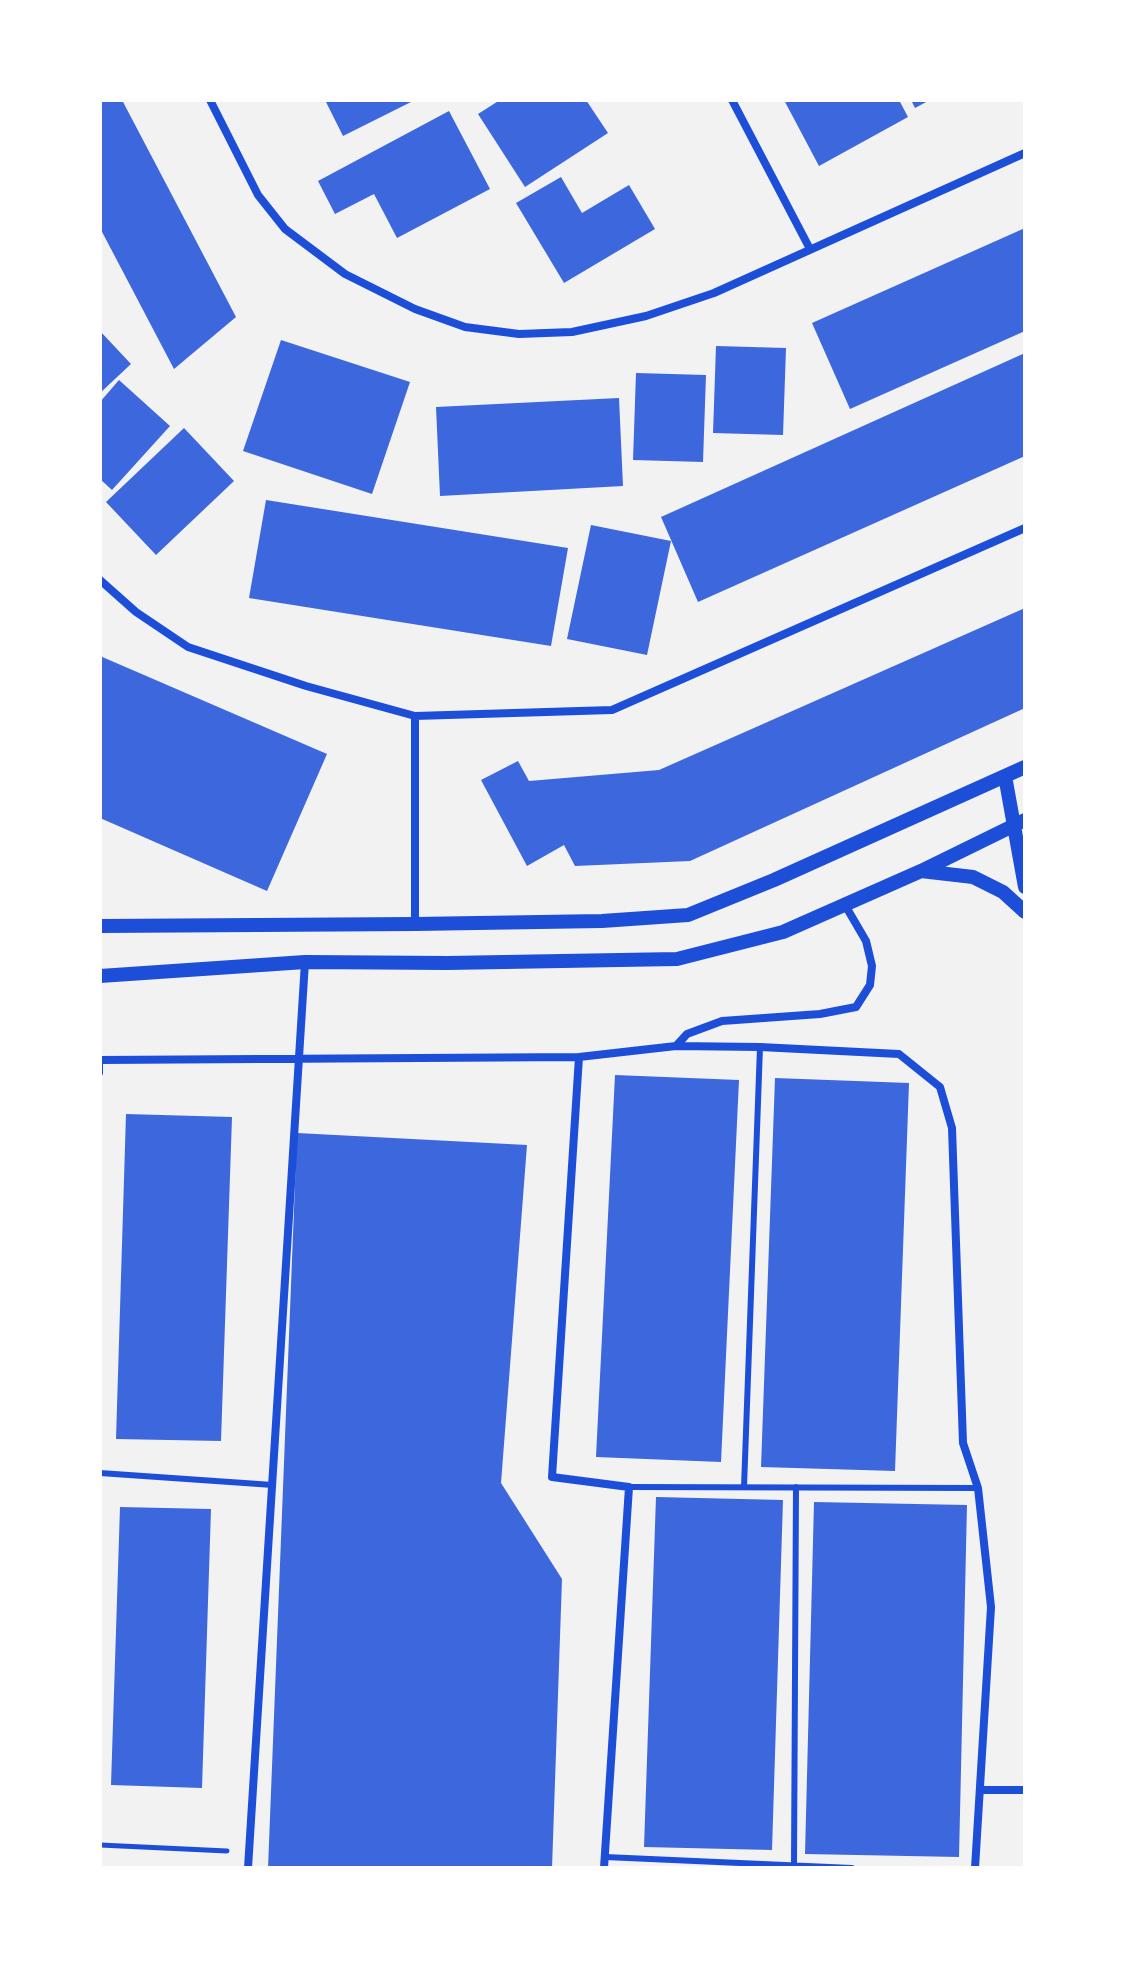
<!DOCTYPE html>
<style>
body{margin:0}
#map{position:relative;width:1125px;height:1968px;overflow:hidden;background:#f2f2f2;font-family:Cabin,sans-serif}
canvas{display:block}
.frame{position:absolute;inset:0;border:102px solid #fff;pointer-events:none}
</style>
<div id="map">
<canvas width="1125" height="1968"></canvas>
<div class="frame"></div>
</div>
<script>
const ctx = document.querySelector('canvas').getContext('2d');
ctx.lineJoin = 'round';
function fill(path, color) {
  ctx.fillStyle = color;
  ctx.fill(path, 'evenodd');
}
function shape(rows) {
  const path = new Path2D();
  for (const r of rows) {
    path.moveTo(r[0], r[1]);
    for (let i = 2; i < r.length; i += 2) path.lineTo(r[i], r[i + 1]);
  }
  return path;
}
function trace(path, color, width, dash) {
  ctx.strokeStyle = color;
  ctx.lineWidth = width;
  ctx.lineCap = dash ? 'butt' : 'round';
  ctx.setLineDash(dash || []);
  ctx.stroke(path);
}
fill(shape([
 [100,100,122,100,236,317,174,369,100,228],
 [325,100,415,100,343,136],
 [500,100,586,100,608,133,525,187,478,114],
 [784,100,899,100,908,117,819,166],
 [911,100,930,100,915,108],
 [449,111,490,189,397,238,374,194,335,214,318,181],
 [561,177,582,213,629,185,655,229,564,283,516,203],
 [1025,228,1025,331,850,409,812,323],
 [100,331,131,364,100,393],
 [281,340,410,382,372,494,243,451],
 [716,346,786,348,783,435,713,433],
 [1025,353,1025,456,698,602,661,517],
 [636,373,706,375,703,462,633,460],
 [119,380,170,426,112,490,100,479,100,402],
 [619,398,623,486,440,496,436,407],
 [184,428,234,481,156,555,106,502],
 [266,500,568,548,551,646,249,598],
 [591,525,671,541,647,655,567,639],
 [1025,608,1025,708,690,861,575,866,564,845,527,866,481,780,518,761,529,781,659,770],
 [100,656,327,754,267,891,100,818],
 [615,1075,739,1080,721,1462,596,1457],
 [775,1078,909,1083,895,1471,761,1467],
 [126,1114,232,1117,221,1441,116,1439],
 [297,1133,527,1145,501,1483,562,1579,552,1868,268,1868],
 [656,1497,783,1500,772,1850,644,1847],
 [814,1502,967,1505,959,1857,805,1854],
 [120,1507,211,1509,202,1788,111,1785]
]), '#3d67dc');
trace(shape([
 [100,1845,227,1851]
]), '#1d4ed8', 5);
trace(shape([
 [100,1073,100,1060],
 [100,1473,273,1485],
 [629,1487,978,1488],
 [744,1487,760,1047],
 [605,1857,852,1868],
 [794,1865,796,1487]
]), '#1d4ed8', 6);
trace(shape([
 [210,100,258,195,285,229,345,274,415,309,465,327,519,334,572,332,646,316,714,293,1025,153],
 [732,100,810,249],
 [100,580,136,612,188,647,306,686,415,716,612,710,1025,528],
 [415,716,415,924],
 [676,1046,687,1034,722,1021,820,1014,856,1007,870,985,872,966,866,941,845,905],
 [579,1057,552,1477,629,1487,604,1868],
 [100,1060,579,1057,676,1046,760,1047,899,1054,940,1087,952,1128,963,1443,978,1488,991,1607,975,1868],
 [980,1790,1025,1790],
 [248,1868,305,962]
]), '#1d4ed8', 8);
trace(shape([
 [1005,776,1025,887],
 [921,871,973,877,1003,892,1025,912],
 [100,926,415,924,602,921,688,915,774,880,1025,767],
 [100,976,305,962,447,963,677,959,783,932,921,871,1025,820]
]), '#1d4ed8', 14);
</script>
